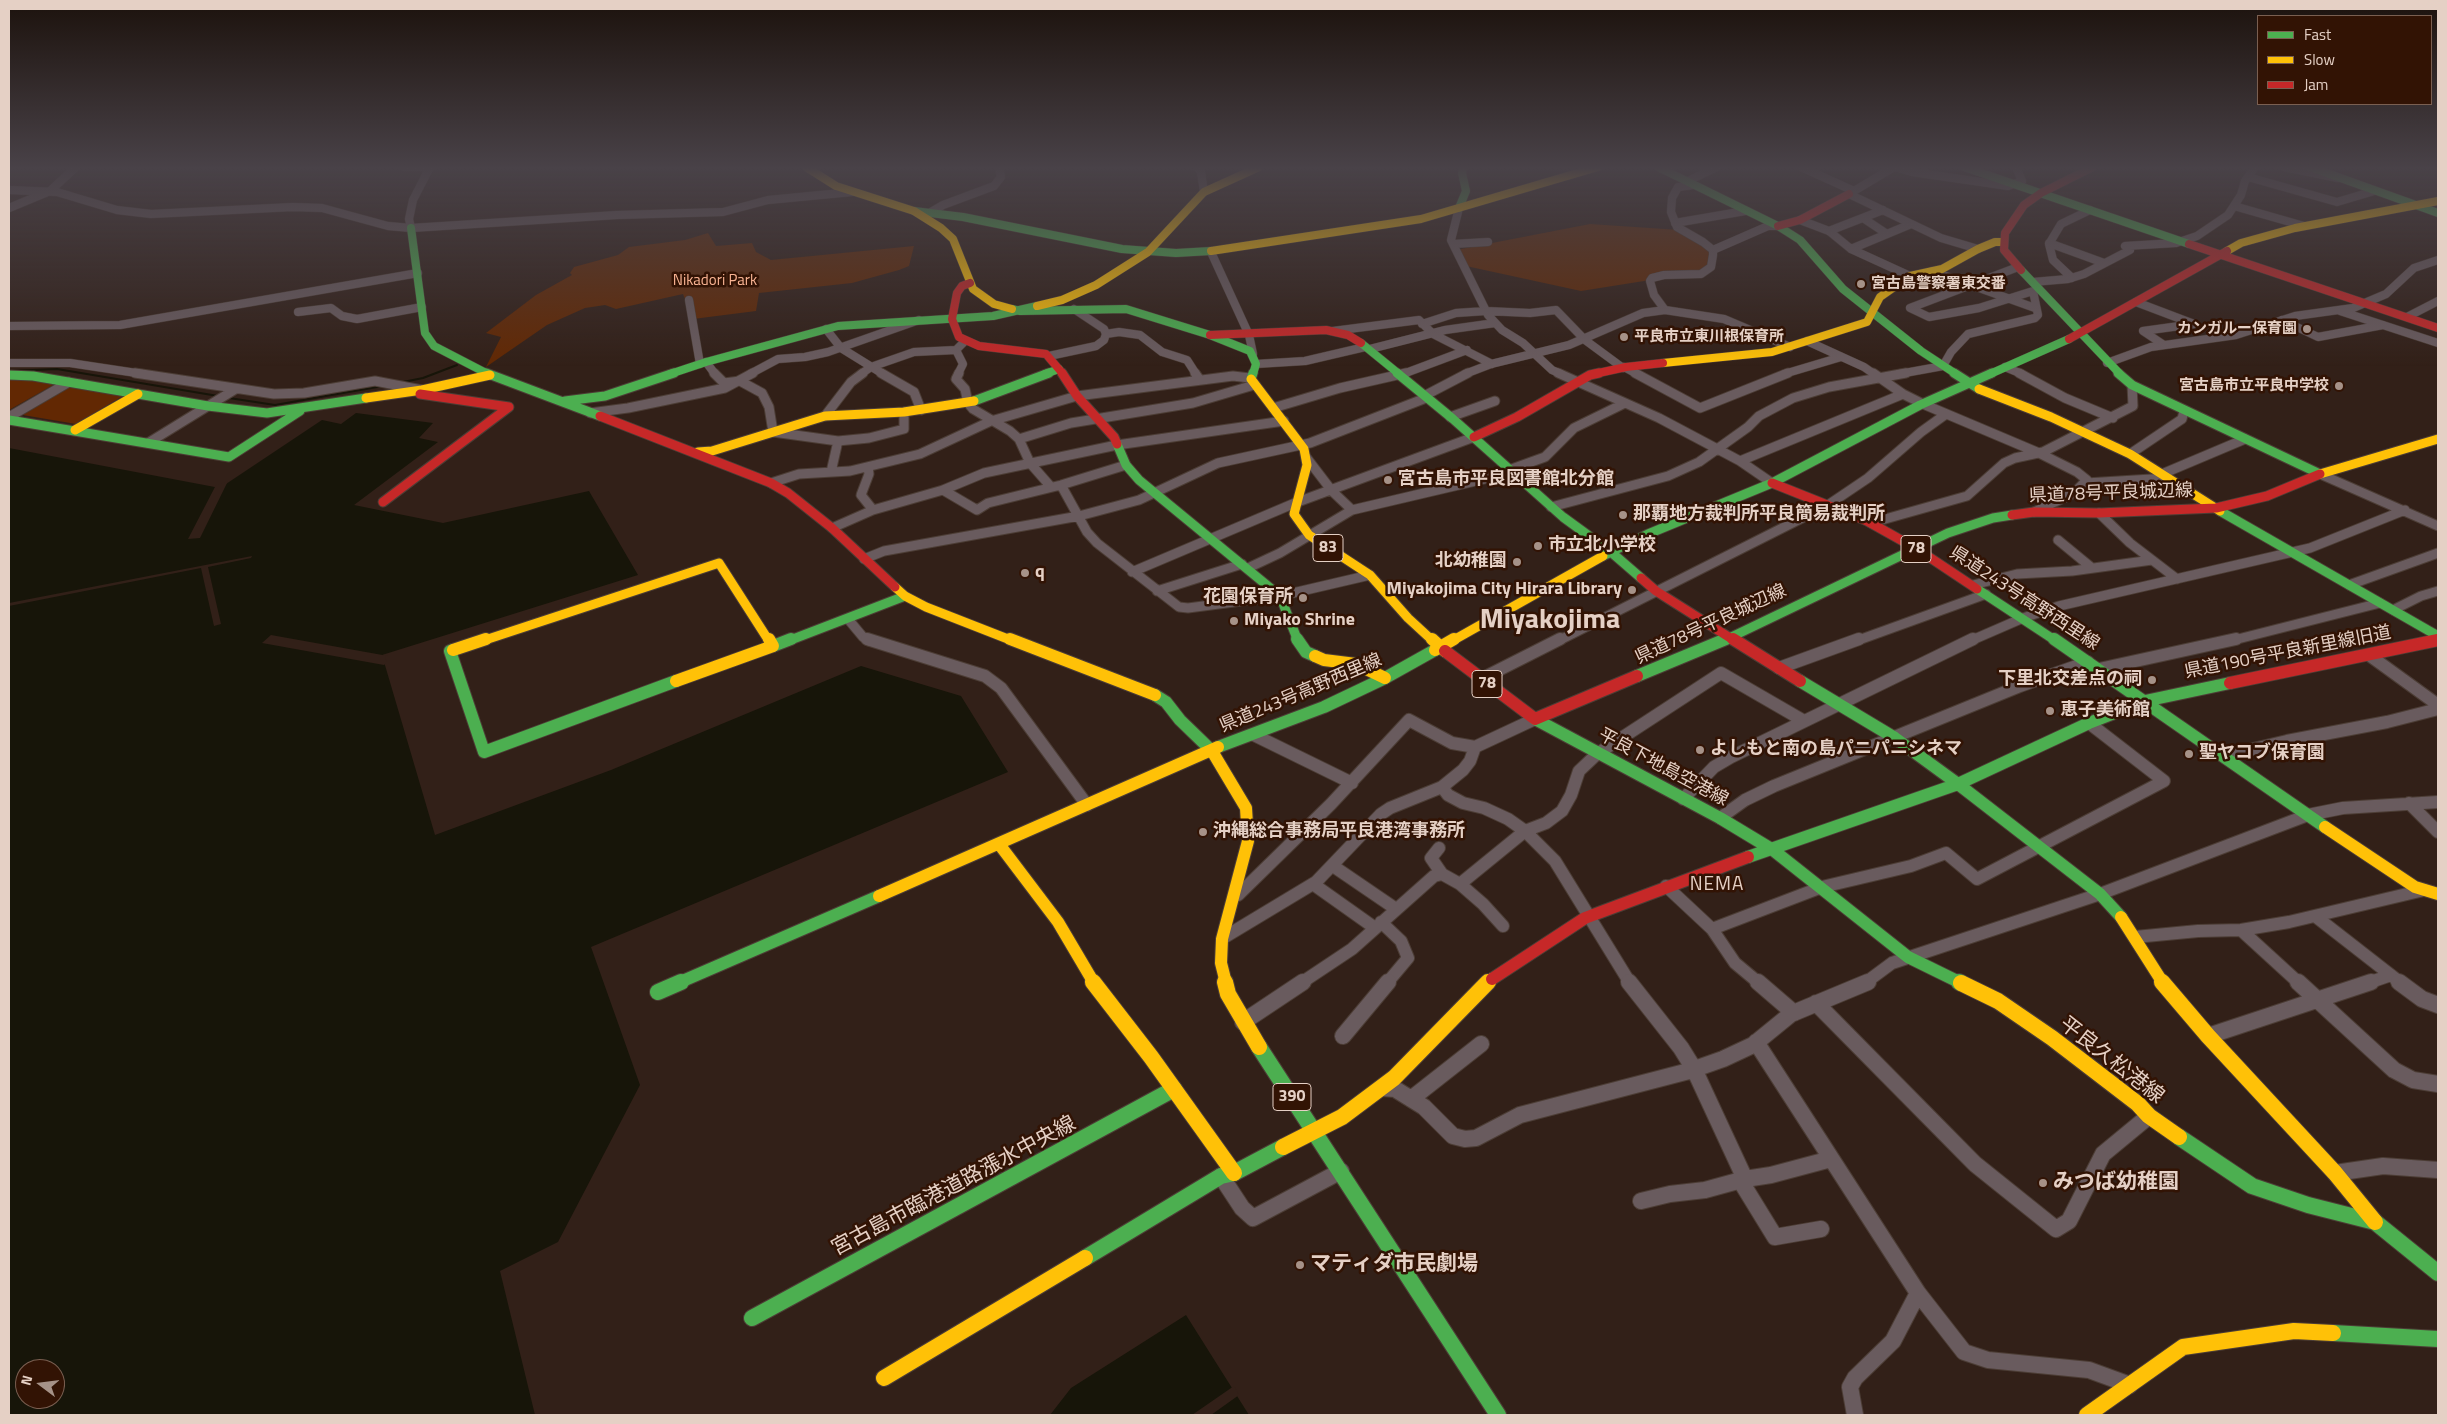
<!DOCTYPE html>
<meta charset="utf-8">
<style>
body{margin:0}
#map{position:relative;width:2447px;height:1424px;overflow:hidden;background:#322018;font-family:"Titillium Web",sans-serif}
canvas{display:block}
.frame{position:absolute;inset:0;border:10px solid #e5d0c5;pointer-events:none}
.legend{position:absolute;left:2257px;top:15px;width:175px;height:90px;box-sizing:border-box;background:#321304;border:1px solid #7a5f51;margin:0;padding:6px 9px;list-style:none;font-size:15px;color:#e5d0c5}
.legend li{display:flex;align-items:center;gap:10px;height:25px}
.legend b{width:25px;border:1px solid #7a5f51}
.north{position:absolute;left:15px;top:1359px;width:50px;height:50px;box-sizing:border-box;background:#321304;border:1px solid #7a5f51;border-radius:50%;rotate:285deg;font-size:14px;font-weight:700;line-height:20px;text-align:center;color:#e5d0c5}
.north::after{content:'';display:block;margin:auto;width:18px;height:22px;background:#a69288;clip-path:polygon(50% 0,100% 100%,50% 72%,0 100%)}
</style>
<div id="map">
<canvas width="2447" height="1424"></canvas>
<div class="frame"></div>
<ul class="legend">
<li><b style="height:6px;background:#4caf50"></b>Fast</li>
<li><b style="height:6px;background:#ffc107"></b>Slow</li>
<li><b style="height:6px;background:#c62828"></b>Jam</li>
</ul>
<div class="north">N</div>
</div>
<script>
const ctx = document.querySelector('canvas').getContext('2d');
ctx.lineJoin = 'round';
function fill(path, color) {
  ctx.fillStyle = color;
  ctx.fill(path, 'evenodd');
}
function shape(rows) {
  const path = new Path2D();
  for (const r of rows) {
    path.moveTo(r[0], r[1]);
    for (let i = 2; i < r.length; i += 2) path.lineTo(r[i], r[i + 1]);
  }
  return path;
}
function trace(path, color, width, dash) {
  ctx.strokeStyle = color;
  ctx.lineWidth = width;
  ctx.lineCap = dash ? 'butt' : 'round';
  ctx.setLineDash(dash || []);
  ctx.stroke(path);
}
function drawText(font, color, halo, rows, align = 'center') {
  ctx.font = font + ' "Titillium Web","Noto Sans JP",sans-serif';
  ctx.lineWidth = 5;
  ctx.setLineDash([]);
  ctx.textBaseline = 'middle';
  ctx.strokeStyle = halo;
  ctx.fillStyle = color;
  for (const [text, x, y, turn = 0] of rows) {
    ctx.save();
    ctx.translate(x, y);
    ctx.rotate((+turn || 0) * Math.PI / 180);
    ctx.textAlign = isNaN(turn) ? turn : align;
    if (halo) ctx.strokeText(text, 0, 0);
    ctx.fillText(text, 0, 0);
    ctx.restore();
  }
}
fill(shape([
 [1590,224,1680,230,1713,250,1707,271,1581,291,1466,266,1456,250],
 [708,233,716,246,752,243,756,252,771,260,914,246,909,266,899,270,852,283,759,293,756,311,693,319,683,294,616,309,605,305,585,308,547,325,486,367,501,337,486,333,536,295,572,275,570,273,574,267,618,255,629,247,685,240],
 [9,377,55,384,9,410],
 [65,386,123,396,76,424,17,414]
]), '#622803');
fill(shape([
 [356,413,433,423,419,438,438,442,354,505,443,523,589,491,638,575,382,655,435,835,611,770,861,666,961,696,1008,772,591,947,640,1085,558,1242,500,1271,535,1415,9,1415,9,448,220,488,322,420,341,424],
 [25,1369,55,1369,55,1399,25,1399],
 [1186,1315,1249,1415,1050,1415,1071,1388]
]), '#171509');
fill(shape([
 [228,481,200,538,188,539,216,485],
 [252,556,251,558,208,567,221,624,214,626,201,568,9,606,9,603],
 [271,635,388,656,385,657,387,662,384,665,262,643],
 [1234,1386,1239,1395,1211,1415,1192,1415]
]), '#322018');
trace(shape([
 [9,371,57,369,218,396],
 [403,382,423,378,457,365],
 [229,398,275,405,383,386]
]), '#171509', 2);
const streetFar3 = shape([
 [404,167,423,167],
 [1197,167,1201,172,1204,192],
 [1801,167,1854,191],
 [1895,167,1912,172,2008,186,2022,181,2016,167],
 [2284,167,2338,178],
 [1662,169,1671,167],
 [2248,177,2337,202,2374,191],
 [9,190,57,192,117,210,151,214,293,207,322,208,388,226,411,228,617,215,723,212,768,200,852,192],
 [1849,194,1941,238,1978,249],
 [1849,194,1894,167],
 [2234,206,2304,226],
 [9,208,50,191,76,167],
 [1459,208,1451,240,1488,315,1502,330,1523,343,1552,370,1561,374],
 [931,212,943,205,994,186,1001,177,999,167],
 [1863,218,1887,234],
 [1800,220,1829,231,1851,249,1910,276],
 [1675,223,1745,211],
 [411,228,409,219,413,200,430,167],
 [1829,231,1883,210],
 [2049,243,2104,263],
 [1453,244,1488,242],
 [1851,249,1911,224],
 [1713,250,1768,226,1778,226],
 [1211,252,1249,335,1253,354],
 [2018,267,1910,308,1929,317,1979,308,2033,291],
 [1932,271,2035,308],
 [2072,278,2053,260,2049,244,2061,224,2090,210],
 [2033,282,2068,279,2084,274,2130,250,2125,246,2176,243,2197,236,2228,215,2241,195,2245,181,2255,167],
 [689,300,700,364],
 [2136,302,2194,324,2143,331,2164,345],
 [1665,310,1654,295,1650,281,1652,278,1664,275,1701,274,1711,267,1713,255,1713,250,1703,242,1677,227,1671,212,1672,198,1678,187,1693,185,1690,180,1717,167],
 [2340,311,2438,343],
 [298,312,331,308,342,316,357,319,422,307],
 [2407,317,2438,301],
 [2282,320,2318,337,2383,325],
 [1422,324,1456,313,1486,311,1530,313,1556,310,1585,340,1623,368],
 [9,326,120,325,418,273],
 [826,329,841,348,883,374],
 [1333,331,1419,320,1433,334,1492,364],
 [1106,334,1119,332,1140,335,1162,352,1187,360,1196,374],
 [1807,341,1864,367,1874,374],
 [1370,349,1445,330,1495,323],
 [956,350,963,364,958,374],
 [1049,356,1096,346,1104,340,1106,334,1104,329,1074,309],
 [706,362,715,374],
 [9,363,70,363,143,374],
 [2107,363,2151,347,2236,335,2295,316,2353,308,2386,294,2414,268,2438,260],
 [1256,364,1305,361,1365,347],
 [1624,367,1637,374],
 [2005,367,2022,374],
 [750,374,778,359,805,357,828,352,919,320],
 [861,374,871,367,914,352,956,350,965,341],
 [1403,374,1467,350],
 [1465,374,1491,364,1569,345,1643,313,1665,310,1724,319,1790,347],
 [1784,374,1841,357],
 [1899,374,1943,366,1951,352,1968,334,2035,318,2038,315,2033,291,2039,289]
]);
const streetFar2 = shape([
 [135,373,274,394,304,393,375,381,422,390],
 [714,373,724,383,740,381,762,393,769,407,773,432,838,441,869,438,904,429,904,412],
 [881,373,914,392,921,410],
 [959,373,956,379,965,389,968,403,973,409,1010,431,1019,439,1030,463,1051,487],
 [1195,373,1200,380],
 [1558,373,1659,418,1740,461,1772,483],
 [1635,373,1700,408,1788,373],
 [1873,373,1903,394,1923,404,2039,453,2077,472,2087,480,2074,493,2034,512],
 [2019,373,2065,398,2113,418],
 [1424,396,1468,373],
 [1273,408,1340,388,1406,373],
 [590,413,628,408,725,388,753,373],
 [825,416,851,382,863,373],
 [9,417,69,382],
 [1450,417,1495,401],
 [1019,439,1071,423,1193,403,1254,385],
 [148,443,234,390],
 [2130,454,2182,419,2184,411],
 [1306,457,1332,491,1352,510],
 [1740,461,1903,394],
 [868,467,869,474,861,495,873,510],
 [831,472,838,441],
 [2162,474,2245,439],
 [2320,474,2438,526],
 [771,483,799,474,850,471,920,454,991,421,1077,396,1233,376,1250,378],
 [2086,483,2168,478],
 [1061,485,1087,532,1097,543,1179,607,1188,608,1280,596,1370,575],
 [943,490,977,510,988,503,1061,485,1126,465],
 [1551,507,1668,476,1699,462,1748,427,1759,416,1793,398,1829,387,1906,373],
 [2099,513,2130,543,2177,579],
 [1871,523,1967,496,2004,463,2015,458,2043,452,2133,406,2132,385],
 [832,528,873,510,943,490,984,473,1117,445,1284,421],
 [2058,540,2092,568],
 [864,559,884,551,1079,516,1139,500,1218,463,1310,443,1426,398],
 [1248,568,1280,553,1352,510,1484,479,1545,457,1574,428,1625,403],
 [1132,572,1295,503,1474,437],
 [1973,585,2017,574,2072,571,2152,560],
 [2349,585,2438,553],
 [1157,591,1242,564],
 [2393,610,2421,596,2438,591],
 [848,619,863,637,869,641],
 [1558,641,1828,505,1868,478,1921,432,1946,414],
 [1856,641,1986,594],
 [1970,641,2023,618,2059,606,2310,548,2405,510],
 [2230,641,2380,603]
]);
const streetFar1 = shape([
 [867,639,985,676,1001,688,1087,805],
 [2369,655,2438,705],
 [1779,668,1859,639],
 [2099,669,2236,639],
 [1481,679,1560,639],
 [1254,735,1352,783],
 [2224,756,2287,741,2387,722,2438,709],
 [1442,787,1448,795,1463,803,1484,808,1508,819,1525,831,1555,861,1630,983],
 [1683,799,1714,767,1731,757,1973,639],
 [2409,803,2438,832],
 [1720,818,1745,800,1774,786,2020,686,2088,662],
 [1439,848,1431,858,1442,874],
 [1333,866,1396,909],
 [1313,884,1375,928],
 [1460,884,1525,831,1546,823,1562,811,1571,795,1579,771,1597,754,1721,673,1804,721],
 [1666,886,1712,929,1735,963,1759,983],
 [1238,895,1331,804,1409,720,1452,743,1475,747,1535,719],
 [2315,916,2401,983],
 [1381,922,1401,941,1408,958,1387,983],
 [1712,929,1822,887,1911,866,1946,853,1977,879,2164,781,2089,723],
 [2241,930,2299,983],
 [2135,937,2198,931,2241,930,2289,922,2424,890],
 [1223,938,1316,882,1381,814,1390,808,1442,787,1463,770,1470,761,1475,747],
 [1301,983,1352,949,1434,876,1442,874,1460,884,1483,904,1503,926],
 [1865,983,1892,963,2100,894,2308,815,2343,808,2438,802],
 [2368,983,2391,975]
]);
const street = shape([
 [1629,982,1681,1048,1694,1069,1745,1179,1771,1175,1831,1159],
 [1758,982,1794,1013],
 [2298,982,2394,1070,2413,1080,2438,1084],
 [2399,982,2422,999,2438,1005],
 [1816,1003,1975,1164,2056,1229,2069,1221,2103,1154,2149,1116],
 [1243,1022,1303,982],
 [1343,1036,1388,982],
 [2208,1036,2371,982],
 [1756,1042,1918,1293,1893,1341,1855,1378,1850,1387,1855,1415],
 [1382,1088,1395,1089,1424,1107,1453,1136,1465,1139,1476,1138,1520,1115,1689,1071,1723,1059,1753,1045,1791,1014,1868,982],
 [1411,1099,1481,1044],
 [2335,1173,2383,1166,2438,1170],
 [1221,1176,1242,1208,1253,1218,1341,1171],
 [1740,1180,1775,1237,1821,1229],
 [1641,1201,1670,1194,1705,1190,1745,1179],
 [1918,1293,1964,1352,1988,1360,2089,1370,2130,1385]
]);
const fastFar3 = shape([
 [1658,167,1778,226,1800,240,1843,289,1921,351,1956,374],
 [1964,167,2189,244],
 [2310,167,2438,213],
 [1459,208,1466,191,1462,173,1463,167],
 [914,211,963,217,1122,249,1176,253,1211,251],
 [411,228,425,333,434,346,488,374],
 [2021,270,2120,374],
 [1012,309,1020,311,1126,309,1210,335,1250,351,1256,364,1253,374],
 [1361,343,1399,374],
 [670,374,706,362,838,326,993,316,1037,306],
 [1045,374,1059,369],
 [1990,374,2069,339]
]);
const fastFar2 = shape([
 [486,373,600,416],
 [1397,373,1453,419,1563,517,1611,552,1641,578],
 [1954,373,1979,389],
 [2118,373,2132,385,2320,474],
 [9,375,33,376,208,406,267,413,366,398],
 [1251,379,1253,373],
 [565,401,605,396,674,373],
 [974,401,1049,373],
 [9,420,229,457,300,411],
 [1117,444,1126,465,1139,480,1280,596,1298,641],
 [2220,511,2438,636],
 [1603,556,1648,534,1772,483,1920,405,1992,373],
 [1977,589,2056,641],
 [788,641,905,596],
 [1723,641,1948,533,1993,518,2012,515]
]);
const fastFar1 = shape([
 [1297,639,1306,652,1315,656],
 [2054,639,2325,827],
 [773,646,791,639],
 [453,650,450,651,484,752,676,681],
 [1637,676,1726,639],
 [1800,681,1895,738,1958,784,2100,894,2121,917],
 [1155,695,1166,702,1180,720,1212,751],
 [1535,719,1720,818,1773,850,1908,957,1961,983],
 [1218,747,1324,707,1385,678,1435,650],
 [1748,857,1958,784,2089,723,2145,701,2230,683],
 [678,983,879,896]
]);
const fast = shape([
 [1959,982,1961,983],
 [658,992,681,982],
 [1259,1047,1498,1415],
 [2179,1137,2252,1186,2308,1205,2375,1222,2438,1273],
 [1085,1258,1221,1176,1234,1173,1283,1147],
 [752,1318,1174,1089],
 [2333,1333,2438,1339]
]);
const slowFar3 = shape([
 [806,167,836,186,914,211,941,228,953,239,973,289,994,304,1012,309],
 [1211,251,1421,219,1598,167],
 [2227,251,2241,243,2295,228,2438,201],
 [1037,306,1062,300,1096,285,1148,252,1204,192,1259,167],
 [1663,363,1772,352,1867,322,1880,297,1910,276,1942,269,1978,249,1995,242,2004,242]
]);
const slowFar2 = shape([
 [1251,379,1304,449,1307,465,1294,514,1309,535,1370,575,1408,618,1433,641],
 [1979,389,2051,417,2130,454,2220,511],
 [366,398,422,390,490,375],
 [75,430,138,394],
 [698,452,712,451,825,416,904,412,974,401],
 [2320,474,2438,439],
 [719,563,769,641],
 [895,587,905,596,926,607,1013,641],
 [482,641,719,563],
 [1452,641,1603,556]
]);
const slowFar1 = shape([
 [1010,639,1155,695],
 [1432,639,1445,651],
 [453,650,486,639],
 [1435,650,1454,639],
 [1315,656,1324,660,1356,664,1385,678],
 [676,681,773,646,769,639],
 [1212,751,1246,808,1248,841,1222,939,1221,963,1226,983],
 [2325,827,2415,887,2438,894],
 [999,844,1058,922,1094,983],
 [879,896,1218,747],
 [2121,917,2163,983],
 [1486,983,1492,979]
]);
const slow = shape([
 [1093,982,1151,1057,1234,1173],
 [1225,982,1228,994,1259,1047],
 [2162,982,2208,1036,2335,1173,2375,1222],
 [1961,983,1998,1001,2052,1038,2138,1104,2149,1116,2179,1137],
 [1283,1147,1342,1117,1394,1078,1488,982],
 [884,1378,1085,1258],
 [2087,1415,2183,1347,2294,1331,2333,1333]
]);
const jamFar2 = shape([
 [1778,226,1800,220,1849,194],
 [2189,244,2438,328],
 [2021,270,2004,250,2005,233,2024,205,2041,193,2093,167],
 [970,283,962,286,957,293,952,319,959,337,979,346,1046,354,1063,374],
 [1210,335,1326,330,1348,335,1361,343],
 [2069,339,2227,251],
 [1594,374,1626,367,1663,363]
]);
const jamFar1 = shape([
 [1062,373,1077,396,1114,437,1117,444],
 [600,416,771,483,788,493,832,528,895,587],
 [1474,437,1517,417,1590,375,1599,373],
 [1772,483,1867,521,1917,549,1977,589],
 [383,502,509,407,420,394],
 [2012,515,2034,512,2099,513,2216,508,2267,496,2320,474],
 [1641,578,1656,591,1735,641],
 [2436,641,2438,640]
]);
const jam = shape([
 [1733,639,1800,681],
 [1445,651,1535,719,1637,676],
 [2230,683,2438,640],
 [1492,979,1585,918,1748,857]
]);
trace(streetFar3, '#4c3d35', 9);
trace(streetFar2, '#4c3d35', 11);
trace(streetFar1, '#4c3d35', 14);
trace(street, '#4c3d35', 18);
trace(fastFar3, '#4c3d35', 9);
trace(fastFar2, '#4c3d35', 11);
trace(fastFar1, '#4c3d35', 14);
trace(fast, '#4c3d35', 18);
trace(slowFar3, '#4c3d35', 9);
trace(slowFar2, '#4c3d35', 11);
trace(slowFar1, '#4c3d35', 14);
trace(slow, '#4c3d35', 18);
trace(jamFar2, '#4c3d35', 9);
trace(jamFar1, '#4c3d35', 11);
trace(jam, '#4c3d35', 14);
trace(streetFar3, '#695b5e', 8);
trace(streetFar2, '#695b5e', 9);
trace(streetFar1, '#695b5e', 12);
trace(street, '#695b5e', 16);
trace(fastFar3, '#4caf50', 8);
trace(fastFar2, '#4caf50', 9);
trace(fastFar1, '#4caf50', 12);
trace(fast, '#4caf50', 16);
trace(slowFar3, '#ffc107', 8);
trace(slowFar2, '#ffc107', 9);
trace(slowFar1, '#ffc107', 12);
trace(slow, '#ffc107', 16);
trace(jamFar2, '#c62828', 8);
trace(jamFar1, '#c62828', 9);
trace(jam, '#c62828', 12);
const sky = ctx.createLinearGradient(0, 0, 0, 366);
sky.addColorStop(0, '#1c120d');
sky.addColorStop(0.46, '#494248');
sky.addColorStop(1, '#49424800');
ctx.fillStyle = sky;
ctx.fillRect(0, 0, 2447, 366);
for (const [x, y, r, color] of [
 [1861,284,5,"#a69288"],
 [2307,329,5,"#a69288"],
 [1624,337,5,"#a69288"],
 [2339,386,5,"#a69288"],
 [1388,480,5,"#a69288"],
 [1623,515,5,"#a69288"],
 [1538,546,5,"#a69288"],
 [1517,562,5,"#a69288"],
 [1025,573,5,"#a69288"],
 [1632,590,5,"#a69288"],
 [1303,598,5,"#a69288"],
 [1234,621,5,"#a69288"],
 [2152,680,5,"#a69288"],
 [2050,711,5,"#a69288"],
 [1700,750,5,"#a69288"],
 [2189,754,5,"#a69288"],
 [1203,832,5,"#a69288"],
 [2043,1183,5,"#a69288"],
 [1300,1265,5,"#a69288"]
]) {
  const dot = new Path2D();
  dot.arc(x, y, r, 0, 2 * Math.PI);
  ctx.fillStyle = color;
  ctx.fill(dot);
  trace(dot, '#321304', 2);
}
drawText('15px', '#f9b493', '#321304', [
 ["Nikadori Park",715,281]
]);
drawText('bold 15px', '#e5d0c5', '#321304', [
 ["宮古島警察署東交番",1871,284],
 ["カンガルー保育園",2297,329,"right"],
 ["平良市立東川根保育所",1634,337],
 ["宮古島市立平良中学校",2329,386,"right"]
], 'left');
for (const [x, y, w] of [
 [1328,548,30],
 [1916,549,30],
 [1487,684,30],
 [1292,1097,38]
]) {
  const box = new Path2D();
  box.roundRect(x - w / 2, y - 13.5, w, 27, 4);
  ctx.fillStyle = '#321304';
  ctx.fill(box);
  trace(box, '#e5d0c5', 1);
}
drawText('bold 16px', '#e5d0c5', null, [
 ["83",1328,548],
 ["78",1916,549],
 ["78",1487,684],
 ["390",1292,1097]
]);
drawText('bold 18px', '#e5d0c5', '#321304', [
 ["宮古島市平良図書館北分館",1398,480],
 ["那覇地方裁判所平良簡易裁判所",1633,515],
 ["市立北小学校",1548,546],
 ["北幼稚園",1507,562,"right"],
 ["q",1035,573],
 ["Miyakojima City Hirara Library",1622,590,"right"],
 ["花園保育所",1293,598,"right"],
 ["Miyako Shrine",1244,621],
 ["下里北交差点の祠",2142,680,"right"],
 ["恵子美術館",2060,711],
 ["よしもと南の島パニパニシネマ",1710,750],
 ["聖ヤコブ保育園",2199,754],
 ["沖縄総合事務局平良港湾事務所",1213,832]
], 'left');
drawText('18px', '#e5d0c5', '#321304', [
 ["県道78号平良城辺線",2111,494,-2],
 ["県道243号高野西里線",2024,599,33],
 ["県道78号平良城辺線",1711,625,-25],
 ["県道190号平良新里線旧道",2288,653,-11],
 ["県道243号高野西里線",1301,694,-23],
 ["平良下地島空港線",1663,768,28]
]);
ctx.letterSpacing = '1px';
drawText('19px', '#e5d0c5', '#321304', [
 ["NEMA",1717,885]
]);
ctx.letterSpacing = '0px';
drawText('21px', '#e5d0c5', '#321304', [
 ["平良久松港線",2111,1061,38],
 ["宮古島市臨港道路漲水中央線",954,1187,-28]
]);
drawText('bold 21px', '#e5d0c5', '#321304', [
 ["みつば幼稚園",2053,1183],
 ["マティダ市民劇場",1310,1265]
], 'left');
drawText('bold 28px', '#e5d0c5', '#321304', [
 ["Miyakojima",1550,621]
]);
</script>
